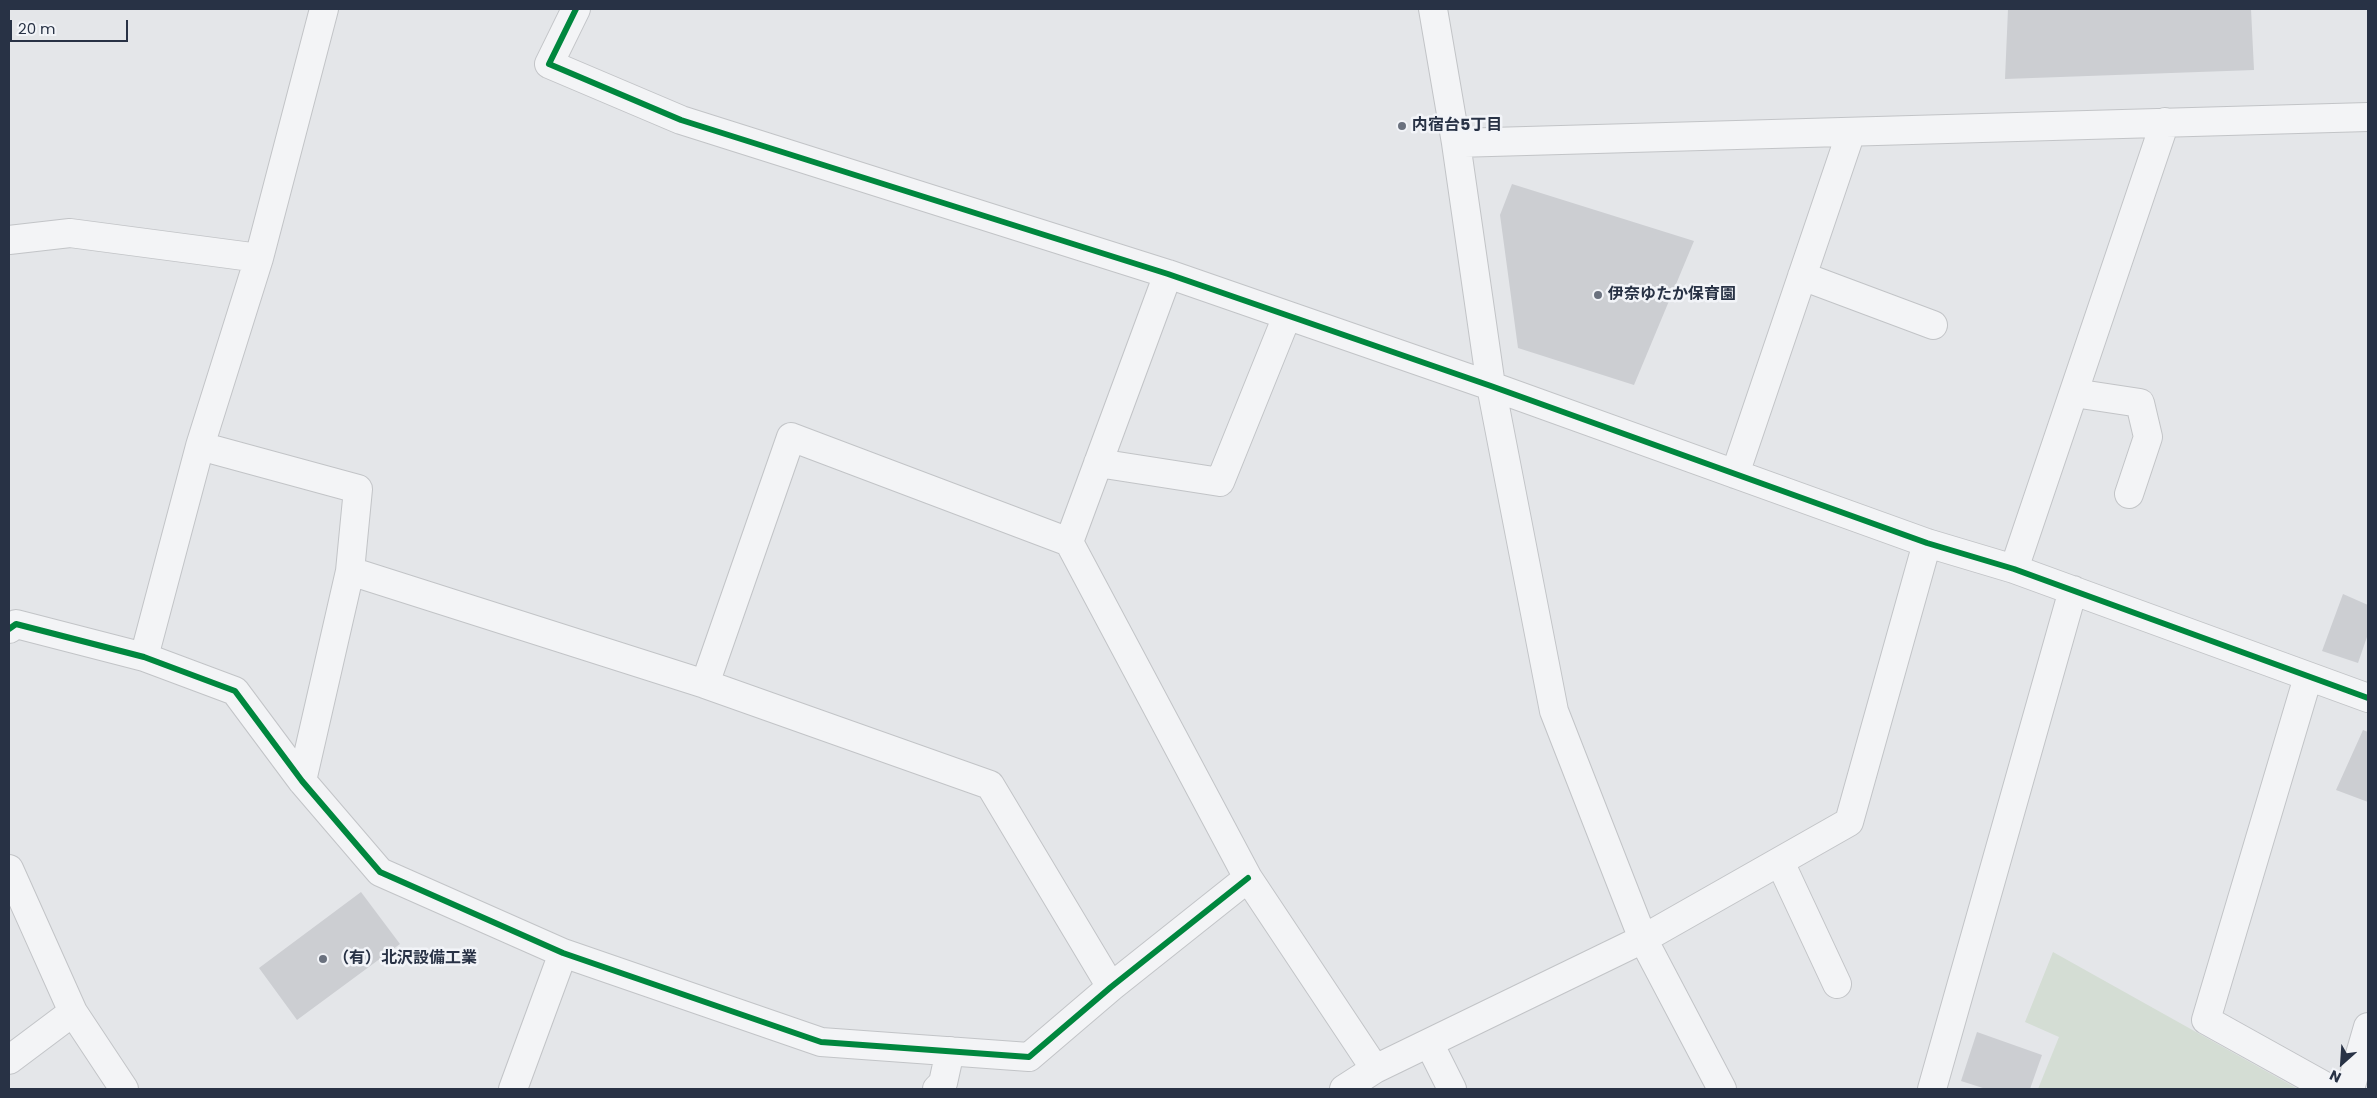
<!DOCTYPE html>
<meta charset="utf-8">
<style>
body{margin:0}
#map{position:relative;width:2377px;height:1098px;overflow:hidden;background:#e4e6e9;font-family:Poppins,sans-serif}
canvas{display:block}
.frame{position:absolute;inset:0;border:10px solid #283245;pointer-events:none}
.north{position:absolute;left:2317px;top:1038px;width:50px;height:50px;-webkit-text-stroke:4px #f2f4f8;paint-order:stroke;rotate:206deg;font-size:14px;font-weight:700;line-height:20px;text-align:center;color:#283245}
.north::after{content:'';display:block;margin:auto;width:18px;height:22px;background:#283245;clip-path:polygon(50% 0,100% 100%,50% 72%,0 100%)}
.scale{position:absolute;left:10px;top:20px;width:118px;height:22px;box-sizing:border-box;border:2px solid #283245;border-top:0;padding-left:6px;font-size:15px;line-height:18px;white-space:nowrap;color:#283245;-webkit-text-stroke:4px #f2f4f8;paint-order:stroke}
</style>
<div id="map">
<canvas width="2377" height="1098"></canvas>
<div class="frame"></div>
<div class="north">N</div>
<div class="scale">20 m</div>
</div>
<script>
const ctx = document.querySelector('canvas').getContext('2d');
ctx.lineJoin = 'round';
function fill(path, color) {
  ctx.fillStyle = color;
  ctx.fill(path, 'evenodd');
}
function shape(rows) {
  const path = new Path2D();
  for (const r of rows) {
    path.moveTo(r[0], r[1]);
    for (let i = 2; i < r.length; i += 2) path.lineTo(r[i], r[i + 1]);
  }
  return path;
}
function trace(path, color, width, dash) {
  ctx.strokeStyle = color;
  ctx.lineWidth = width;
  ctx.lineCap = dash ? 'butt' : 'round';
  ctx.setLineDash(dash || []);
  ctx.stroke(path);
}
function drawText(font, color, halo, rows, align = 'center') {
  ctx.font = font + ' Poppins,"Noto Sans JP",sans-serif';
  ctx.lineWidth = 5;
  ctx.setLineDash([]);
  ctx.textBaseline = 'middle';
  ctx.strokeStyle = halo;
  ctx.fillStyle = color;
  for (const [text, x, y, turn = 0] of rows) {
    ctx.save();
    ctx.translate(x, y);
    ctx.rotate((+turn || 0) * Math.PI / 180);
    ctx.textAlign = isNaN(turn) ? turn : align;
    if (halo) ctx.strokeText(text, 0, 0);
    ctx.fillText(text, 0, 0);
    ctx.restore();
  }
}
fill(shape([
 [2053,952,2298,1089,2038,1089,2059,1037,2025,1022]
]), '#d4ddd4');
fill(shape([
 [2008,9,2251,9,2254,70,2005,79],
 [1512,184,1694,241,1634,385,1518,348,1500,215],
 [2343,594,2368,605,2368,634,2358,663,2322,651],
 [2363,730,2368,732,2368,802,2336,790],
 [361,892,400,944,297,1020,259,968],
 [1977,1032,2042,1055,2030,1089,1986,1089,1961,1081]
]), '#ccced2');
const minor = shape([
 [576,9,549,64,681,120,1168,274,1491,386,1927,543,2014,569,2368,698],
 [1433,9,1456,143,1491,386,1554,711,1643,939,1722,1089],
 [1456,143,2368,117],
 [9,240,70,233,259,258],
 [1802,276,1933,325],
 [2074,393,2140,403,2148,437,2129,494],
 [200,446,358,489,350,571,302,781],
 [1098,463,1220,482,1287,316],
 [1735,474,1851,132],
 [1069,542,1168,274],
 [2014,569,2165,122],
 [350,571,705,684,990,785,1111,987],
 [9,629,16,624,144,657,235,691,302,781,380,872,563,953,821,1042,1029,1057,1111,987,1248,878],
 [144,657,200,446,259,258,324,9],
 [2308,677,2206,1020,2330,1089],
 [705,684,791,437,1069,542,1248,878,1375,1069],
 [1780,862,1837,984],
 [9,869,73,1012,124,1089],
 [1429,1043,1452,1089],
 [9,1060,73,1012],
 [513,1089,563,953],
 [937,1089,943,1083,950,1051],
 [1344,1089,1375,1069,1643,939,1849,822,1927,543],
 [1932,1089,2073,590],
 [2350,1089,2368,1027]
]);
trace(minor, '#c2c4c7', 30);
trace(minor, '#f3f4f6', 28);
trace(shape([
 [576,9,549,64,681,120,1168,274,1491,386,1927,543,2014,569,2368,698],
 [9,629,16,624,144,657,235,691,302,781,380,872,563,953,821,1042,1029,1057,1111,987,1248,878]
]), '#00873e', 6);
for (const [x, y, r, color] of [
 [1402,126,5,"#6a717e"],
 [1598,295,5,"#6a717e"],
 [323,959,5,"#6a717e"]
]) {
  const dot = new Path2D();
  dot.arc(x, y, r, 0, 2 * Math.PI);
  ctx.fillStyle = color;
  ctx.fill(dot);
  trace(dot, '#f2f4f8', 2);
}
drawText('bold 16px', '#283245', '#f2f4f8', [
 ["内宿台5丁目",1412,126],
 ["伊奈ゆたか保育園",1608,295],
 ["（有）北沢設備工業",333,959]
], 'left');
</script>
